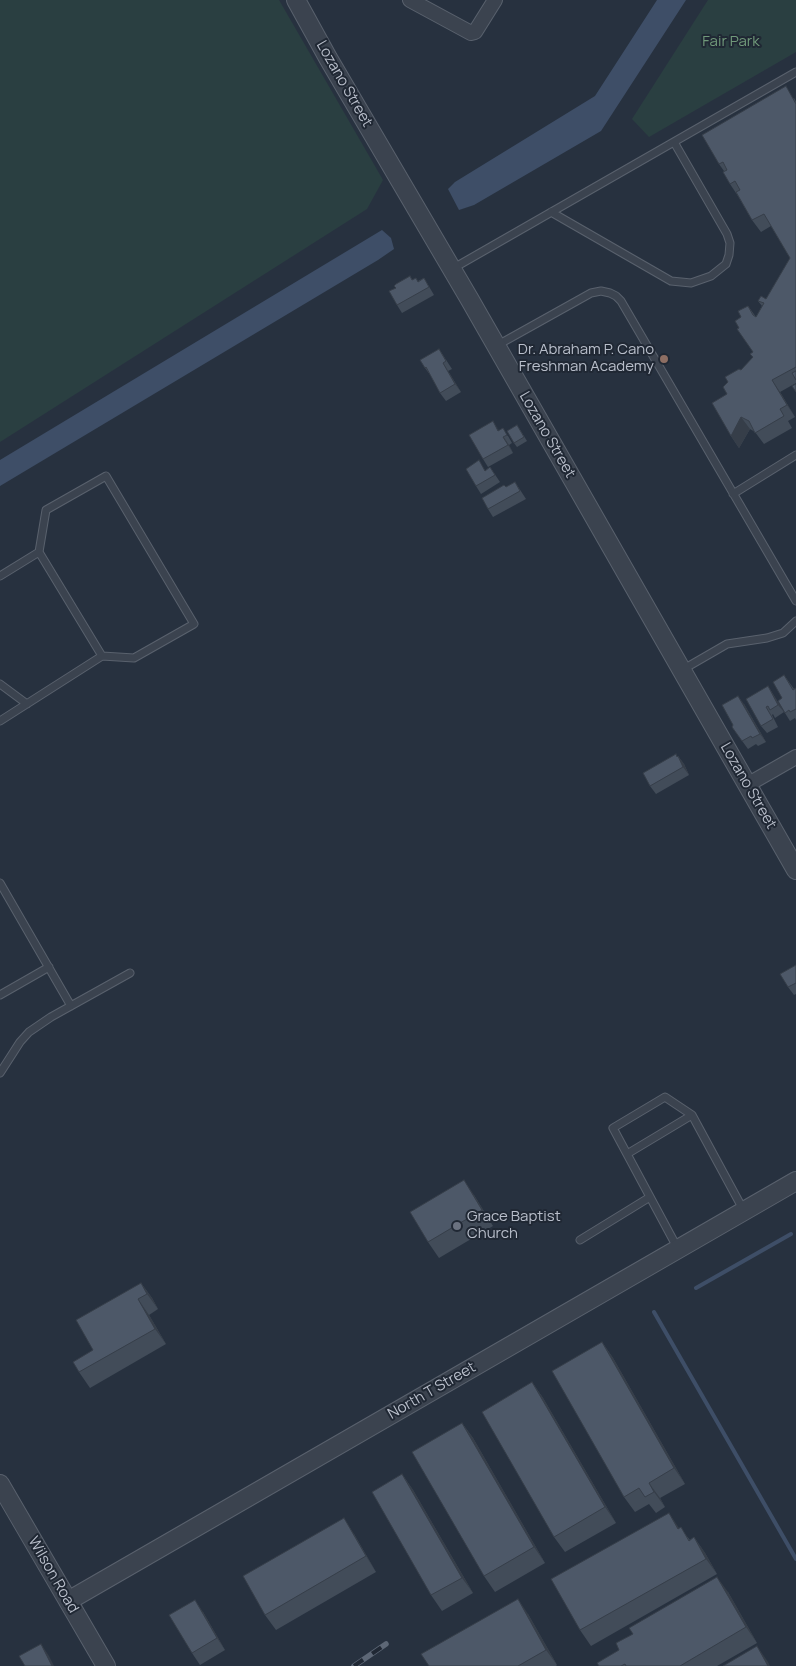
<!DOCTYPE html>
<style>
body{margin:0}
canvas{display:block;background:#27313f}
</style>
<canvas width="796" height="1666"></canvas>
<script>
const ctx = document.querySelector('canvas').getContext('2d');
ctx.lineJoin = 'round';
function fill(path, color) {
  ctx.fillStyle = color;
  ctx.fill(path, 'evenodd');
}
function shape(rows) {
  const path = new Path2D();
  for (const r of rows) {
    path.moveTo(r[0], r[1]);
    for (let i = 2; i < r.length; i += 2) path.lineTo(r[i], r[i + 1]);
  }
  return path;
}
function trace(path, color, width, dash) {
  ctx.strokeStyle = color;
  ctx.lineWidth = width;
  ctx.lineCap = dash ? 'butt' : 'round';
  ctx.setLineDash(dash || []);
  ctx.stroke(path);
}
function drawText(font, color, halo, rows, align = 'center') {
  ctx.font = font + ' Manrope,sans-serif';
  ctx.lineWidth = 4;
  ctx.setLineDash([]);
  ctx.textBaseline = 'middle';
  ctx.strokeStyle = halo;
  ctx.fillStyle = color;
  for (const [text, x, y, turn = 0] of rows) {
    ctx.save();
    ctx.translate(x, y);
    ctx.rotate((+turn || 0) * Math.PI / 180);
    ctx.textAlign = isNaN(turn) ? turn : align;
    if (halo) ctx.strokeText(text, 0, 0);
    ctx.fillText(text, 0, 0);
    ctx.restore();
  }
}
fill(shape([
 [0,0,279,0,383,180,367,209,0,442],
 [708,0,796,0,796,52,649,137,632,119]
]), '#2a3f41');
fill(shape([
 [657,0,686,0,601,131,474,205,459,210,448,189,455,182,595,96],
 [382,230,391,238,394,249,378,260,0,486,0,460]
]), '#3e4e67');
trace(shape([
 [696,1288,791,1234],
 [654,1312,796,1559]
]), '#3e4e67', 4);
const service = shape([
 [551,212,671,281,691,283,711,276,726,264,729,255,730,243,727,234,674,142],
 [452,269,796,72],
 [496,346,591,293,601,291,610,293,616,296,621,301,796,601],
 [733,494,796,455],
 [39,552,46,510,106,476,194,624,134,658,102,656],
 [0,576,39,552,102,656,0,721],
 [682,670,727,644,767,638,783,633,796,621],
 [0,684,27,704],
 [0,883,71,1006],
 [0,995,49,967],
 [0,1073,20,1042,29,1032,51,1017,130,973],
 [627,1154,692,1115],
 [580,1240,650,1197],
 [678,1249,613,1128,665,1097,692,1115,744,1211]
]);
const minor = shape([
 [410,0,471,33,475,32,495,0],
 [747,785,796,757]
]);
const tertiary = shape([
 [296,0,328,58,470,300,796,870],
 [0,1484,106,1666],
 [68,1601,796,1181]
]);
trace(service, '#59616d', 9);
trace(minor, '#59616d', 16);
trace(tertiary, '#59616d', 20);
trace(service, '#3b434f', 7);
trace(minor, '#3b434f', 14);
trace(tertiary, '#3b434f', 18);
const rail = shape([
 [354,1666,386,1644]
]);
trace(rail, '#5d6776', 5.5);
trace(rail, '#202834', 4, [11]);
fill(shape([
 [794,98,796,102,796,383,780,392,795,417,788,421,792,428,764,444,755,432,750,429,739,448,731,436,727,394,728,382,753,358,750,354,753,352,739,328,741,317,748,306,756,317,762,306,758,301,766,299,790,258,771,226,761,232,752,220,738,196,730,184,724,171,719,164],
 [410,276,412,280,418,281,424,278,434,295,402,313,397,305,396,288],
 [439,349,452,369,448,371,461,392,446,401,440,393,431,376,425,368],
 [517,425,527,441,517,447,514,443],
 [499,430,508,436,512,443,509,445,513,453,488,467,483,459],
 [490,467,500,482,481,494,476,486,486,470],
 [515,482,526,499,493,517,488,509,506,487],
 [784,675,794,689,796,688,796,720,795,718,790,721,785,713,782,698],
 [768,686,784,712,775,718,773,714,772,715,778,727,767,733,761,726],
 [744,704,766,742,758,746,756,744,748,749,732,727],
 [677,756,678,756,684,764,689,775,656,794,650,786],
 [796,965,796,994,794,995,788,987],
 [474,1195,493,1226,439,1258,428,1242],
 [141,1283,152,1298,158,1309,149,1315,166,1344,90,1388,79,1372,93,1350],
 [602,1342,613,1358,685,1484,660,1498,665,1507,656,1513,649,1504,635,1512,624,1497],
 [532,1382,543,1398,616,1523,565,1552,554,1537],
 [462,1423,473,1438,545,1563,495,1592,484,1576],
 [402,1474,413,1490,473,1593,442,1611,431,1595],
 [680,1528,690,1540,694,1537,705,1553,717,1574,591,1646,580,1630],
 [354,1534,376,1572,276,1630,265,1615],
 [728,1592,757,1643,717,1666,599,1666],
 [203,1612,225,1650,200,1665,192,1653],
 [528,1614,557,1665,556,1666,429,1666]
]), '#424c59');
fill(shape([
 [443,363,448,371,461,392,455,384],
 [772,380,780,392,795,417,787,405],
 [741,417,750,429,739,448,731,436],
 [493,421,509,445,513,453],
 [768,686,773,694,784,712,778,705],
 [738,696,744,704,766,742,760,734],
 [678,756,684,764,689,775,683,767],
 [464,1180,474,1195,493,1226,482,1210],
 [141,1283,152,1298,158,1309,147,1294],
 [138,1299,149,1315,166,1344,155,1329],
 [602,1342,613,1358,685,1484,674,1468],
 [532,1382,543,1398,616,1523,605,1507],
 [462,1423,473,1438,545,1563,534,1547],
 [402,1474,413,1490,473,1593,462,1578],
 [649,1483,660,1498,665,1507,654,1492],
 [669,1513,679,1528,689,1545,678,1529],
 [344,1518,354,1534,376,1572,366,1556],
 [694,1537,705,1553,717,1574,706,1559],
 [717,1577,728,1592,757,1643,746,1627],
 [518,1599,528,1614,557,1665,546,1650],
 [195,1600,203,1612,225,1650,217,1638],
 [41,1644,49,1656,54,1666,52,1666],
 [757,1646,768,1662,770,1666,768,1666]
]), '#363e49');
const building = shape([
 [786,86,796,104,796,367,772,380,787,405,780,409,784,416,755,433,749,421,741,417,731,436,712,403,727,394,723,387,728,382,725,377,739,369,741,370,753,357,750,354,753,352,737,329,739,328,735,321,741,317,738,311,748,306,753,315,756,317,764,303,758,301,761,296,766,299,790,258,764,214,752,220,736,192,740,190,735,181,730,184,723,172,727,170,723,162,719,164,702,135,786,86],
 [410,276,412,280,416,278,418,282,424,278,429,287,397,305,389,291,396,288,394,286,396,284,410,276],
 [439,349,446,361,443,363,455,384,440,393,426,367,425,368,420,360,439,349],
 [796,371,796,380,792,373,796,371],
 [796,384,796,392,792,386,796,384],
 [493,421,498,431,503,428,507,435,503,437,508,445,483,459,469,435,493,421],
 [517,425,524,437,514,443,507,431,517,425],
 [479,460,485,471,490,467,495,475,476,486,466,469,479,460],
 [515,482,520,491,488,509,482,498,504,485,506,487,515,482],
 [784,675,793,690,796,688,796,709,790,712,789,710,785,713,778,701,782,698,773,682,784,675],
 [768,686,778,705,770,710,768,706,766,707,773,719,761,726,746,699,768,686],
 [738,696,760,734,752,738,751,736,742,741,732,727,733,725,722,705,738,696],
 [676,754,677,757,678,756,683,767,650,786,643,773,676,754],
 [796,965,796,983,788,987,780,974,796,965],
 [464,1180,482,1210,428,1242,410,1212,464,1180],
 [141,1283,147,1294,138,1299,155,1329,79,1372,73,1362,93,1350,76,1320,141,1283],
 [602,1342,674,1468,649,1483,654,1492,645,1497,639,1488,624,1497,552,1371,602,1342],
 [532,1382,605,1507,554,1537,482,1412,532,1382],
 [462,1423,534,1547,484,1576,412,1452,462,1423],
 [402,1474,462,1578,431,1595,372,1492,402,1474],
 [669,1513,678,1529,681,1527,689,1541,694,1537,706,1559,580,1630,551,1579,669,1513],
 [344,1518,366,1556,265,1615,243,1576,344,1518],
 [717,1577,746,1627,680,1666,626,1666,625,1664,621,1666,599,1666,597,1663,619,1650,616,1643,633,1634,629,1628,717,1577],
 [518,1599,546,1650,518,1666,429,1666,421,1654,518,1599],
 [195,1600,217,1638,192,1653,169,1615,195,1600],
 [41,1644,52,1666,25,1666,19,1656,41,1644],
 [757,1646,768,1666,723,1666,757,1646]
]);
fill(building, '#4d5868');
trace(building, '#363e49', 1);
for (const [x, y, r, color] of [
 [664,359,5,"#8d6e63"],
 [457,1226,5,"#6b7280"]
]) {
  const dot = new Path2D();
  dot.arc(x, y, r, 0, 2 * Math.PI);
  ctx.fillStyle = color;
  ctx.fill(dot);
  trace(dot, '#202834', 2);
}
drawText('15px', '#70997a', '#202834', [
 ["Fair Park",731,42]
]);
drawText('15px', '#b8beca', '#202834', [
 ["Lozano Street",344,84,60],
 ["Lozano Street",547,435,60],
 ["Lozano Street",748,786,60],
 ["North T Street",432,1391,-30],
 ["Wilson Road",53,1575,60]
]);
drawText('15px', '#b8beca', '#202834', [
 ["Dr. Abraham P. Cano",654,350],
 ["Freshman Academy",654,367],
 ["Grace Baptist",467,1217,"left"],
 ["Church",467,1234,"left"]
], 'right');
</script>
